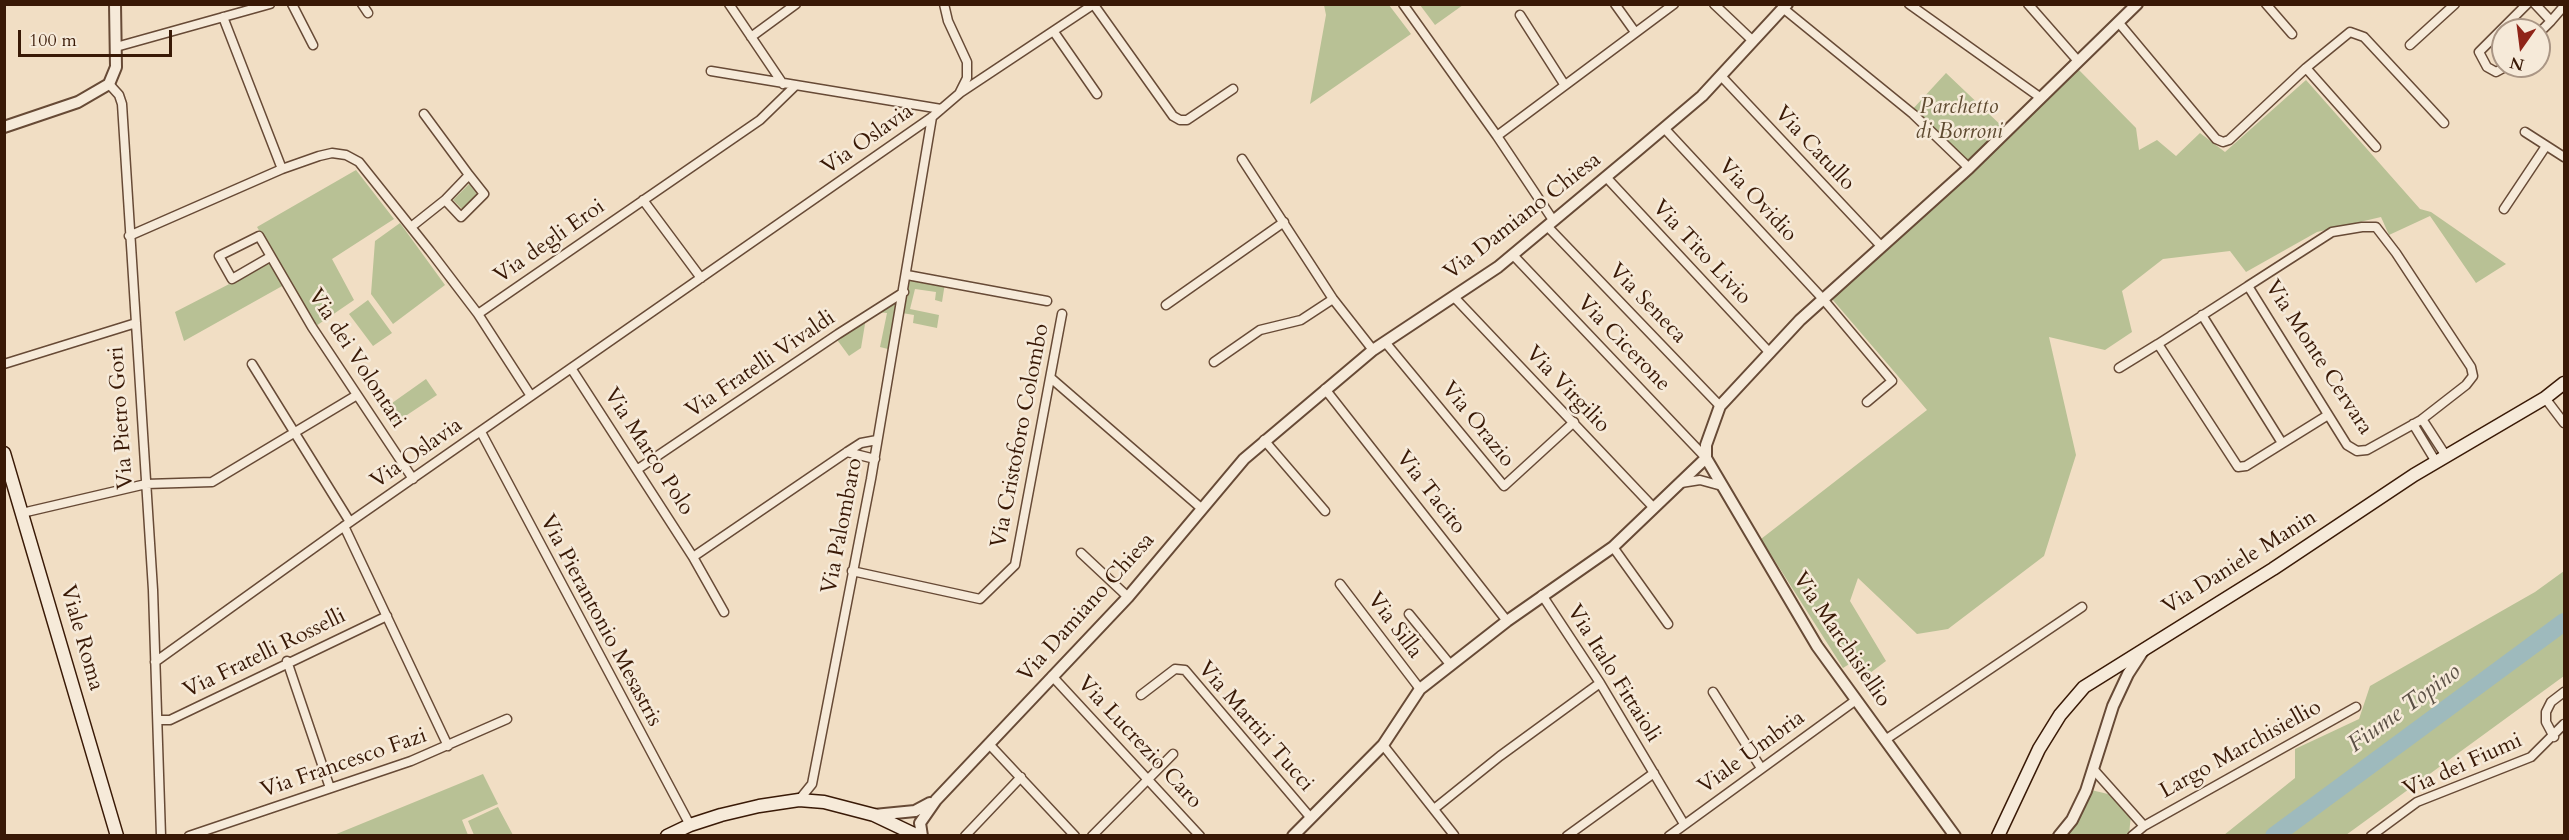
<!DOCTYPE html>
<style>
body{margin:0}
#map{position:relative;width:2569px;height:840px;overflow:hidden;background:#f1dec4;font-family:Cardo,serif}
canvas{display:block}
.frame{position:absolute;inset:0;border:6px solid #391906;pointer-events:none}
.north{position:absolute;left:2491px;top:18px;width:60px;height:60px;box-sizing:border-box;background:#f6ead9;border:2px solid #aa9685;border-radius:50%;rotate:194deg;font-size:16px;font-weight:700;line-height:24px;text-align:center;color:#391906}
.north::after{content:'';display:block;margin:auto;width:21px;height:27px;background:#8f2418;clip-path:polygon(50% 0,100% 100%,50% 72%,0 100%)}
.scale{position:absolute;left:18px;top:30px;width:154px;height:27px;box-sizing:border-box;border:3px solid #391906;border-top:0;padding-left:8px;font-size:18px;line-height:21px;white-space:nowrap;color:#391906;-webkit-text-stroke:4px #f6ead9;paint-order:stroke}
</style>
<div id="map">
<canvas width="2569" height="840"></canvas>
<div class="frame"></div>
<div class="north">N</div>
<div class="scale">100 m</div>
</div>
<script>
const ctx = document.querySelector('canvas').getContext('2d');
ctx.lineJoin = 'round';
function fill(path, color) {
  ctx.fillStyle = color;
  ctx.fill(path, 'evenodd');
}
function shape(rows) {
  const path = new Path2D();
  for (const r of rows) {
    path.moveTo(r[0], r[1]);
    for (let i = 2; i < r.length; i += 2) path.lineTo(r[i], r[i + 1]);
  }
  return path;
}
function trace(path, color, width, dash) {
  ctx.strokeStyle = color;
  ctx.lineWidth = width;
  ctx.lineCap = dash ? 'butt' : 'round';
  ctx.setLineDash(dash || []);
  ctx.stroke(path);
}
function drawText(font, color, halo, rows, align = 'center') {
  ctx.font = font + ' Cardo,serif';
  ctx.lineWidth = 5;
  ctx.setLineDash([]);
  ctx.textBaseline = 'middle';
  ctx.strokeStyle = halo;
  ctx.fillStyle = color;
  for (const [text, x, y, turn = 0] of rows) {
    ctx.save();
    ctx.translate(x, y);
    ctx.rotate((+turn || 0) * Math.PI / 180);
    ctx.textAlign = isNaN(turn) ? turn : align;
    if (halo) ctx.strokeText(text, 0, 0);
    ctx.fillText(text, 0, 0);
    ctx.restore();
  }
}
fill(shape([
 [1324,5,1389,5,1411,34,1310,104,1326,15],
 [1420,5,1463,5,1435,25],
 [2079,70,2136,128,2139,150,2157,140,2176,156,2200,133,2225,152,2306,80,2420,209,2431,212,2506,264,2476,283,2430,216,2389,235,2381,217,2317,232,2246,272,2230,251,2163,259,2122,291,2132,332,2105,350,2049,337,2076,455,2044,556,1948,629,1917,634,1858,578,1850,601,1886,661,1862,679,1851,663,1843,668,1761,539,1927,410,1832,299],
 [1946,73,2007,131,1969,168,1911,111],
 [356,170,394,219,332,259,354,300,316,326,257,227],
 [469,184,477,194,462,209,453,200],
 [400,223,445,285,393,324,371,294,375,241],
 [270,263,284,285,184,341,175,312],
 [908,276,945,283,942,302,935,300,936,292,915,289,910,309,939,315,937,328,913,323,914,315,902,313],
 [902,295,892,350,880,347,887,313,876,312],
 [368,300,392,333,373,346,349,314],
 [866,318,861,348,849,356,835,337],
 [426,379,437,395,395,423,385,408],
 [2564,571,2564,676,2346,835,2224,835,2295,778,2295,749,2359,719,2370,686,2535,592],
 [483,774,498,804,462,820,468,835,334,835],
 [2091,790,2108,794,2131,815,2129,834,2061,836],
 [498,807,513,835,474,835,468,821]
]), '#b8c195');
trace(shape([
 [2274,836,2564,622]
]), '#9ebabd', 18);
const minor = shape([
 [292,4,313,45],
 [362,4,368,13],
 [729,4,783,84],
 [944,4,948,21,967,62,967,78,960,92],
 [1403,4,1497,136,1553,220],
 [1615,4,1635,32],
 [1714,4,1753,41],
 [1909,4,2041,98],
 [2028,4,2078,61],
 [2266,4,2292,34],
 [2535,4,2551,21,2564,6],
 [1094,5,1173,116,1180,120,1187,120,1233,89],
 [1784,9,1913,114,1969,168],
 [1520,15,1564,84],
 [223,17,282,169],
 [2119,23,2216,139,2223,142,2229,140,2306,68,2350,32,2364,37,2444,123],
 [1054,32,1097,94],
 [2539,33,2551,21],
 [751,37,796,4],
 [2410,45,2455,4],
 [116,47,270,4],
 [2507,66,2496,72,2487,67,2479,52,2527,4],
 [2306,68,2376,147],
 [711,71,941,109],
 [1722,77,1881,246],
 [109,84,119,95,122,104,153,590,161,836],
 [424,114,469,175],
 [1664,128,1823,299,1892,381,1867,402],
 [2525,132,2564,157],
 [1497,136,1674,4],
 [1242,159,1333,299,1373,350],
 [1606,177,1770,353],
 [643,200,701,278],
 [2504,209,2546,146],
 [1547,226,1720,406],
 [411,227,445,200,469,175,484,194,461,217,445,200],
 [2362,227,2376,227,2396,253,2471,367,2473,376,2466,385,2421,420,2367,450,2357,451,2347,445,2248,286,2332,232,2362,227],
 [129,236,282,169,319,156,332,153,346,155,359,162,430,251,478,314,531,396],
 [1513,255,1706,458],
 [270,257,232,279,219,256,259,236,312,327,413,479],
 [907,275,1047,301],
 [2248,286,2158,344,2238,467,2246,466,2328,415],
 [1454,297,1654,508],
 [1166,305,1284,222],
 [478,314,760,120,795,86],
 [2202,315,2282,443],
 [1385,342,1504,486,1574,422],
 [1214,362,1260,330,1301,320,1333,299],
 [4,364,136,323],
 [252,364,350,522],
 [571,368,693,557,847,452,861,443,877,440],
 [2119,368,2158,344],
 [1052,379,1201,508],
 [1325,389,1507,621],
 [2545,398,2564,423],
 [2422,419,2446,456],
 [2413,424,2436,462],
 [481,432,690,825],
 [1264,440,1325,511],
 [847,452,875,459],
 [638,469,838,334,904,292],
 [1681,483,1700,480,1722,486],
 [22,513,146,484,212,482,357,395],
 [344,526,448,746],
 [1613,547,1668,624],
 [1081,553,1128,597],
 [693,557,724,612],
 [852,571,980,599,1015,565,1062,314],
 [1340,584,1420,689],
 [1542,595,1600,683,1684,824],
 [1409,614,1449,663],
 [287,661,330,788],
 [155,662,350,522,932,117,960,93,1094,4],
 [1052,676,1200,836],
 [1713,692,1761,768],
 [1141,695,1175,669,1185,670,1310,817],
 [158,720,170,720,387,616],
 [2554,737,2546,722,2546,712,2551,702,2564,692],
 [1885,740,2082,607],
 [989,744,1075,836],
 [1383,745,1454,835],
 [2094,770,2144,826],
 [799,800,812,784,871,479,932,117],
 [1434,809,1500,756,1600,683],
 [189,836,411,761,507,719],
 [965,836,1021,777],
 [1092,836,1173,754],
 [1567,836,1654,773],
 [1669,836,1856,700],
 [2132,836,2144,826,2356,707],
 [2371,836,2417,802,2531,757,2564,724]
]);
const tertiary = shape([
 [4,127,78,102,109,84,116,67,115,4],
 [1706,458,1817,646,1955,836],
 [874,815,915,811,930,803],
 [922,836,920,823,936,800,1128,597,1244,459,1373,350,1498,267,1637,151,1702,96,1787,4],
 [1293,836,1383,745,1420,689,1507,621,1613,547,1706,458,1706,445,1720,406,1800,320,1969,168,2137,4],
 [2059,836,2072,820,2086,791,2113,706,2128,674,2143,651]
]);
const secondary = shape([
 [4,453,117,836],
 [667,836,690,825,721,815,759,806,799,800,824,802,874,815,918,836],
 [1998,836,2039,749,2060,715,2084,687,2273,569,2414,475,2545,398,2564,383]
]);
trace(minor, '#674a36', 11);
trace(tertiary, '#674a36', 14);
trace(secondary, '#391906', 15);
trace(minor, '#f6ead9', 8);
trace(tertiary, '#f6ead9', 10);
trace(secondary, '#f6ead9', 12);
drawText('italic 22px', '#5f4b31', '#f6ead9', [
 ["Parchetto",1959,108],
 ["di Borroni",1959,133]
]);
drawText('22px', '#391906', '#f6ead9', [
 ["Via Oslavia",868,140,-35],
 ["Via Catullo",1814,149,47],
 ["Via Ovidio",1757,201,47],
 ["Via Damiano Chiesa",1523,217,-38],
 ["Via degli Eroi",550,242,-35],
 ["Via Tito Livio",1701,253,47],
 ["Via Seneca",1647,304,46],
 ["Via Cicerone",1623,344,46],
 ["Via Monte Cervara",2318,358,57],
 ["Via dei Volontari",356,359,57],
 ["Via Fratelli Vivaldi",761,365,-34],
 ["Via Virgilio",1567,390,46],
 ["Via Pietro Gori",122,418,-94],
 ["Via Orazio",1477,425,51],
 ["Via Cristoforo Colombo",1021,436,-79],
 ["Via Marco Polo",648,452,57],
 ["Via Oslavia",417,454,-35],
 ["Via Tacito",1430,493,52],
 ["Via Palombaro",843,526,-79],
 ["Via Daniele Manin",2240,563,-32],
 ["Via Damiano Chiesa",1087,608,-48],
 ["Via Pierantonio Mesastris",600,621,62],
 ["Via Silla",1394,626,53],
 ["Viale Roma",81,638,74],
 ["Via Marchisiellio",1841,640,56],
 ["Via Fratelli Rosselli",265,654,-26],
 ["Via Italo Fittaioli",1613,674,58],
 ["Via Martiri Tucci",1255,727,49],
 ["Via Lucrezio Caro",1139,743,47],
 ["Largo Marchisiellio",2241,750,-29],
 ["Viale Umbria",1752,753,-36],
 ["Via Francesco Fazi",344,764,-19],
 ["Via dei Fiumi",2463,766,-24]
]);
drawText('italic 24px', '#5c5146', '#f6ead9', [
 ["Fiume Topino",2405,709,-36]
]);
</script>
